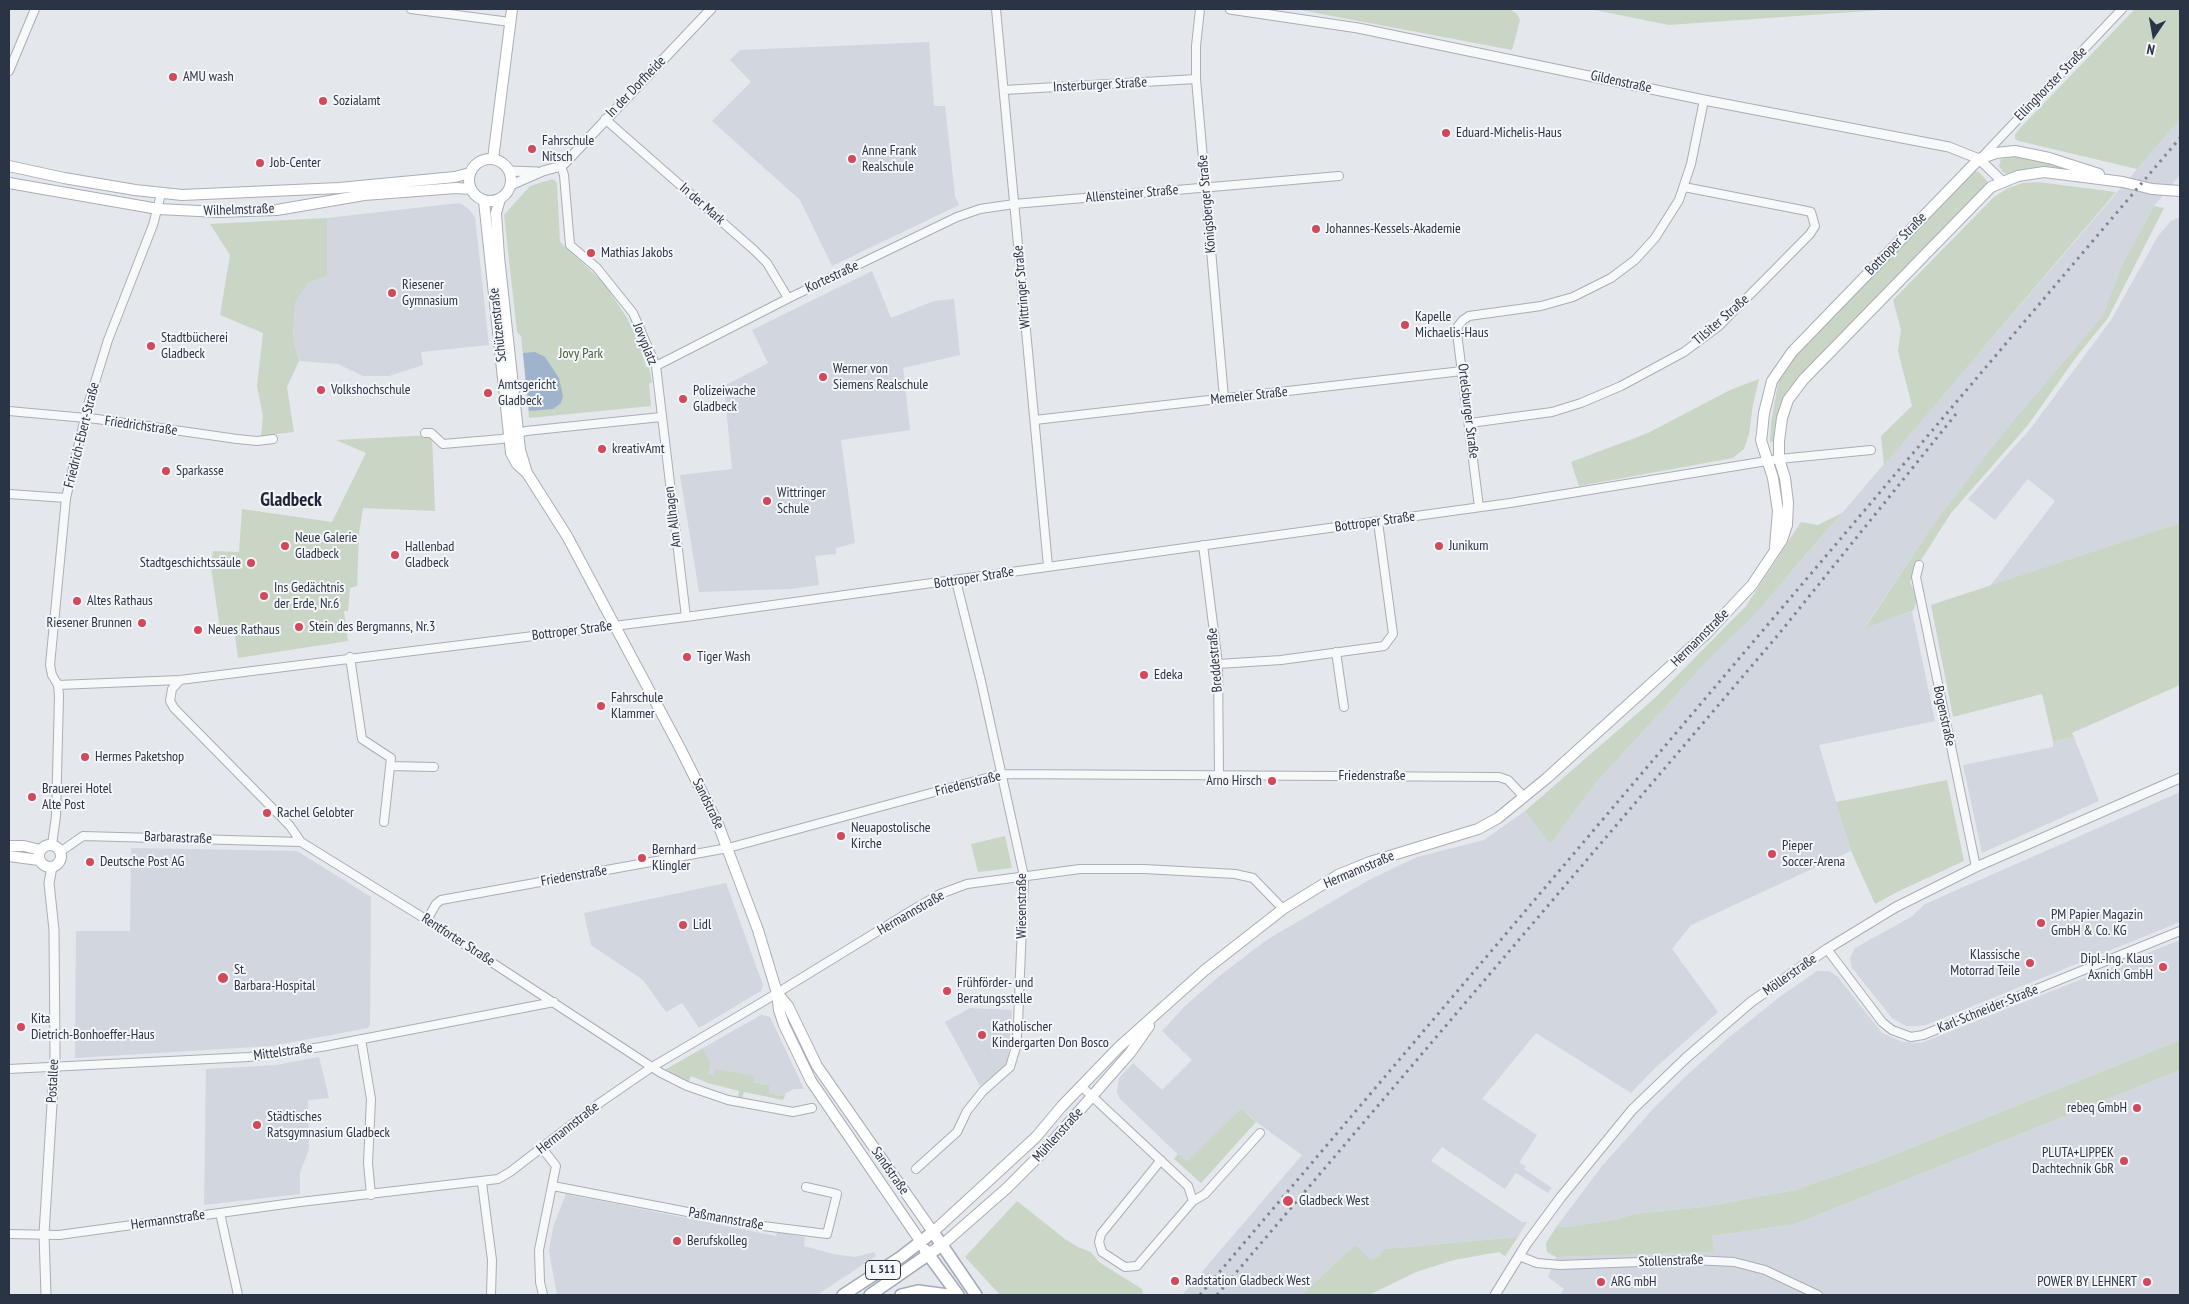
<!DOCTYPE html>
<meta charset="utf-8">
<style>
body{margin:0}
#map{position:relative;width:2189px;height:1304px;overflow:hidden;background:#e4e7ec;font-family:"PT Sans Narrow",sans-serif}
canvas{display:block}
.frame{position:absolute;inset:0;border:10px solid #2b3445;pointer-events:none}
.north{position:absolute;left:2129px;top:10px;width:50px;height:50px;-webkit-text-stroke:4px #f4f6f9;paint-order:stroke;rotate:192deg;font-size:14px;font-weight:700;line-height:20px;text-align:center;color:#2b3445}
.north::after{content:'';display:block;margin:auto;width:18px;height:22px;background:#2b3445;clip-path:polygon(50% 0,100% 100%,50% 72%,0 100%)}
</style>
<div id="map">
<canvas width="2189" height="1304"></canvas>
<div class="frame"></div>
<div class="north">N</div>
</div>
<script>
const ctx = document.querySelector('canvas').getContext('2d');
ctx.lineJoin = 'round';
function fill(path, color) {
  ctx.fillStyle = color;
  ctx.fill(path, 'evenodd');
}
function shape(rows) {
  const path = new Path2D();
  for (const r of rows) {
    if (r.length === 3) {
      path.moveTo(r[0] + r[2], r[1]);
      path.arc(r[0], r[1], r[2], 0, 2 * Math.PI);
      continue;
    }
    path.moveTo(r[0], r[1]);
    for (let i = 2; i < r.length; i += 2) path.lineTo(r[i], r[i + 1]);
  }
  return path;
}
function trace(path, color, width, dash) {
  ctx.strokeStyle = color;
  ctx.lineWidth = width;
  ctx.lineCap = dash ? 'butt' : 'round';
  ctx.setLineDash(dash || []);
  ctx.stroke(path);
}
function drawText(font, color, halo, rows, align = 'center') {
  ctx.font = font + ' "PT Sans Narrow",sans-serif';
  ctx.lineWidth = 4;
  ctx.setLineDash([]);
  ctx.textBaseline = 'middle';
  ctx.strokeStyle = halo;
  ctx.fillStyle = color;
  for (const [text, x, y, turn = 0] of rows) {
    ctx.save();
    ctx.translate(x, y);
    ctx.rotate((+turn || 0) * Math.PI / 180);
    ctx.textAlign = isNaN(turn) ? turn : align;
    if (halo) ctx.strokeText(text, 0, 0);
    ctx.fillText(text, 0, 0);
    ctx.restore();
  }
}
fill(shape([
 [929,42,934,106,945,106,955,196,959,205,832,266,800,200,712,121,751,82,730,60,740,50],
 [2180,119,2180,175,2154,206,2122,265,2104,316,1927,534,1865,627,1912,611,1935,721,1819,745,1851,851,1691,925,1672,949,1718,1012,1653,1070,1631,1093,1536,1033,1482,1099,1537,1135,1519,1163,1526,1166,1524,1169,1552,1188,1548,1193,1516,1173,1505,1189,1442,1147,1431,1161,1522,1222,1527,1222,1518,1237,1385,1249,1378,1257,1371,1259,1355,1245,1301,1295,1182,1295,1302,1155,1259,1124,1241,1108,1187,1163,1120,1099,1117,1092,1119,1078,1133,1063,1162,1090,1192,1060,1162,1031,1185,1006,1223,973,1268,939,1369,880,1417,857,1484,840,1525,811,1550,844,1594,785,1709,659,1753,615,1794,569],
 [459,203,468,208,475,217,489,345,421,352,423,365,389,376,363,376,338,364,299,361,293,340,295,303,308,283,327,276,327,218],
 [2180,217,2180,523,1990,586,2055,501,2028,479,1995,520,1968,499,2031,428,2111,320,2158,236,2171,221],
 [872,271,891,318,934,301,954,299,960,355,903,368,910,430,841,440,855,543,836,548,836,554,815,556,819,585,791,589,699,592,680,475,732,469,724,386,768,363,752,330],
 [2074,737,2099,801,1982,853,1963,765,2053,747,2053,741],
 [2180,792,2180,922,1926,1025,1917,1026,1906,1026,1892,1018,1852,968,1850,958,1855,948,1911,917,1925,904],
 [131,848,297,851,371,897,370,1024,368,1028,272,1046,75,1058,76,931,130,931],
 [726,883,763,985,761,991,699,1028,682,1003,666,1012,643,980,591,945,584,913],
 [2180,940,2180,1040,1873,1163,1795,1190,1703,1207,1634,1214,1619,1219,1568,1227,1557,1226,1602,1166,1654,1108,1684,1078,1727,1039,1781,996,1817,971,1829,971,1837,976,1882,1033,1903,1042,1921,1043],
 [970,1008,1012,1010,1008,1060,1003,1068,980,1086,945,1022],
 [761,1015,770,1017,772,1021,804,1089,794,1089,780,1096,769,1093,767,1084,754,1082,755,1076,715,1070,714,1075,708,1074,711,1063,703,1048],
 [319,1057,329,1098,308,1100,309,1149,300,1173,300,1194,204,1205,206,1069,276,1065],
 [2180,1070,2180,1295,1560,1295,1564,1289,1548,1277,1556,1257,1714,1252,1712,1236,1795,1224],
 [566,1194,776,1236,777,1232,805,1237,804,1246,833,1254,855,1257,874,1252,876,1256,817,1295,557,1295,549,1251,553,1227]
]), '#d2d6de');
fill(shape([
 [1295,9,1510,9,1517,14,1520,20,1512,50],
 [1590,9,1896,9,1669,25],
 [2135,9,2180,9,2180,119,2137,169,2019,141,2015,139,2015,135,2021,127],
 [2019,156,2029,158,2103,176,2028,170,2007,174,2003,172,1999,166,2001,159],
 [1974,171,1979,172,1987,181,1988,184,1789,391,1774,442,1770,442,1771,422,1778,384,1786,368,1798,352],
 [553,179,557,183,560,242,604,283,627,318,640,345,646,367,649,367,652,382,649,384,651,406,529,418,521,336,517,332,504,215,530,186],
 [2038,182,2116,192,1884,465,1881,436,1912,406,1898,351,1901,330,1893,300,1994,197,2008,188,2023,183],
 [2154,206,2164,208,2108,318,2077,356,2028,425,1951,513,1919,563,1910,582,1917,597,1914,610,1865,628,1927,534,2001,436,2103,316,2122,265],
 [327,218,327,276,308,283,295,303,293,340,299,361,287,387,294,432,261,436,263,416,257,386,263,333,220,315,230,255,210,224],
 [1759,379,1753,404,1749,434,1744,449,1733,458,1579,486,1571,462,1648,433,1730,390],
 [432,435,435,511,363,508,359,533,357,586,350,588,348,611,344,611,348,641,238,658,234,628,220,629,211,567,213,551,239,552,242,509,332,522,366,453,336,440],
 [1842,513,1754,615,1709,659,1594,785,1550,844,1525,811,1655,698,1746,606,1801,522,1818,525],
 [2180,523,2180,685,2072,733,2074,737,2053,741,2042,694,1953,717,1931,605],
 [1947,780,1964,861,1897,892,1875,904,1851,851,1836,802],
 [1005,836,1012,868,978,872,971,844],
 [2180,1040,2180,1070,1795,1224,1712,1236,1714,1252,1556,1257,1547,1252,1546,1243,1557,1226,1568,1227,1619,1219,1634,1214,1703,1207,1795,1190,1873,1163],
 [703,1048,711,1063,708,1074,714,1075,715,1069,755,1076,754,1082,769,1085,769,1093,780,1096,786,1094,783,1100,744,1092,742,1099,738,1098,739,1091,708,1083,691,1076,688,1083,663,1071],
 [1241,1108,1256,1122,1201,1183,1174,1159,1178,1154,1187,1162],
 [1017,1201,1065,1239,1078,1247,1091,1252,1099,1262,1142,1289,1143,1295,1000,1295,965,1257],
 [1518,1237,1505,1256,1499,1252,1454,1260,1416,1272,1369,1295,1301,1295,1355,1245,1371,1259,1378,1257,1385,1249]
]), '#c9d6c5');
fill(shape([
 [535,352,545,357,559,378,563,396,561,403,553,409,529,411,523,353]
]), '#9fb4cc');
const minor = shape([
 [411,9,510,22],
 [996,9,1048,566],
 [1200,9,1196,46,1196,79,1224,398],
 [9,71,35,9],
 [1004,90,1196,79],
 [605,119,754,250,767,263,788,298],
 [1981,158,2122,9],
 [561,166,564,175,570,245,597,268,633,313,656,366,686,617],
 [656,366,791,297,957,217,980,209,1014,204,1339,176],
 [9,411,97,419,237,439,257,441,273,439],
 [1035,420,1462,371],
 [1470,423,1552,412,1581,403,1621,386,1684,352,1719,326,1810,234,1815,226,1811,212,1802,210,1684,187],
 [425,433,431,433,443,444,502,439,526,431,661,417],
 [9,494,66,498],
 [1479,507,1457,333,1458,326,1463,320,1469,316,1541,306,1573,297,1611,278,1635,260,1655,238,1679,200,1691,164,1704,100],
 [1203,545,1218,664,1219,775],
 [1919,565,1916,577,1976,867],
 [1336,652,1344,707],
 [350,657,362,739,391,758,384,822],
 [1218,664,1281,660,1384,646,1393,634,1378,522],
 [180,680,172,689,170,701,174,708,290,826,301,842,427,920,661,1073,687,1086,728,1100,793,1112,812,1108],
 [58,685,180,680,686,617,1510,503,1779,459,1871,450],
 [390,766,434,767],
 [52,845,56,816,59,696,58,685,52,675,50,665,66,498,88,405,108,340,153,225,161,194],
 [60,852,83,836,301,842],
 [427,920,436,904,441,900,728,848,1001,774,1499,777,1508,780,1524,797],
 [1827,949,1882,1022,1892,1030,1911,1037,1923,1035,2180,931],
 [361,1039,371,1099,368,1163,371,1195],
 [9,1069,249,1057,321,1047,554,1002],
 [1081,1086,1188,1186,1193,1201],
 [542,1148,556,1166,539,1250,540,1282,543,1295],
 [1161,1160,1101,1234,1099,1242,1102,1252,1125,1267,1137,1266,1193,1201,1205,1194,1260,1133],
 [916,1169,957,1132,967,1111,983,1091,1010,1067,1016,1047,1018,1023,1024,876,981,681,956,581],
 [482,1183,492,1260,491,1295],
 [553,1186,755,1225,827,1234,837,1194,806,1187],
 [220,1213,238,1295],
 [9,1234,59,1235,300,1202,498,1179,510,1172,601,1102,652,1067,764,1001,914,909,940,894,967,884,1080,869,1144,869,1235,874,1253,878,1283,909],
 [1519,1256,1537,1263,1560,1265,1693,1260,1734,1262,1765,1270,1818,1295]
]);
const tertiary = shape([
 [1230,9,1358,28,1704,100,1949,147,1979,159,2002,181],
 [510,171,537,172],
 [511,185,543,171,561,166,565,163,711,9],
 [46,1295,44,1234,55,1055,54,930,49,883,52,867],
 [1495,1295,1527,1243,1561,1197,1632,1110,1686,1058,1751,1002,1827,949,1896,907,1976,867,2180,778]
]);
const secondary = shape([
 [490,180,21],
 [493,159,512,9],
 [9,166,64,178,135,190,182,195,339,188,455,177,470,173],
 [9,183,158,209,219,212,277,210,364,195,456,188,471,189],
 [500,199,496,213,499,257,520,450,527,473],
 [484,201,511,453,517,464,527,473,567,536,680,748,718,824,758,930,777,993,779,1010,784,1025,811,1081,921,1242],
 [1775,547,1778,511,1773,478,1761,440,1762,433,1764,413,1772,381,1792,352,1979,159,1996,153,2015,151,2049,158,2099,174],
 [50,856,11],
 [9,846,24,846,40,850],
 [9,856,39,860],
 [777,993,788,1006,817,1066,933,1232,1036,1137,1062,1106,1119,1047,1205,970,1283,909,1338,875,1370,862,1478,829,1498,818,1547,778,1706,634,1752,585,1782,540,1787,525,1788,503,1785,478,1779,459,1779,441,1782,418,1788,400,1803,380,1991,187,2018,176,2044,172,2123,182,2152,189,2180,191],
 [942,1245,1007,1188,1043,1152,1130,1053,1149,1026]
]);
const primary = shape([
 [925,1250,958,1295],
 [843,1295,901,1257,933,1232,976,1295],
 [870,1295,942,1245],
 [901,1295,918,1291,948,1295]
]);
trace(minor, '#a9aeb7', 10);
trace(tertiary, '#a9aeb7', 11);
trace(secondary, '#a9aeb7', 12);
trace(primary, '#a3abb8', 14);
trace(minor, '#f7f8fa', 8);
trace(tertiary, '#f7f8fa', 9);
trace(secondary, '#fff', 10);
trace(primary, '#fff', 11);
trace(shape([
 [1200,1295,2180,138],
 [1217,1295,1778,635,1956,414]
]), '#7d8696', 3, [2.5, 5]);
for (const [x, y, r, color] of [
 [173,77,5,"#d1495b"],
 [323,101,5,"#d1495b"],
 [1446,133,5,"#d1495b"],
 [532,149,5,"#d1495b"],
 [852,159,5,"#d1495b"],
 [260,163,5,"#d1495b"],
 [1316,229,5,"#d1495b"],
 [591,253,5,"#d1495b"],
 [392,293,5,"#d1495b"],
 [1405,325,5,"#d1495b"],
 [151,346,5,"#d1495b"],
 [823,377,5,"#d1495b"],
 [321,390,5,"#d1495b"],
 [488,393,5,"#d1495b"],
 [683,399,5,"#d1495b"],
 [602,449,5,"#d1495b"],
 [166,471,5,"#d1495b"],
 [767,501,5,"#d1495b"],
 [285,546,5,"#d1495b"],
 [1439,546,5,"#d1495b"],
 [395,555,5,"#d1495b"],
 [251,563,5,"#d1495b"],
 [264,596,5,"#d1495b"],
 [77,601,5,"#d1495b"],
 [142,623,5,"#d1495b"],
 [299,627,5,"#d1495b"],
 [198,630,5,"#d1495b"],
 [687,657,5,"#d1495b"],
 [1144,675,5,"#d1495b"],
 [601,706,5,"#d1495b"],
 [85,757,5,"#d1495b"],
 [1272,781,5,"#d1495b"],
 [32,797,5,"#d1495b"],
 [267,813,5,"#d1495b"],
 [841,836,5,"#d1495b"],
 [1772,854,5,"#d1495b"],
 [642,858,5,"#d1495b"],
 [90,862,5,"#d1495b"],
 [2041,923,5,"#d1495b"],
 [683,925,5,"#d1495b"],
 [2030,963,5,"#d1495b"],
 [2163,967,5,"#d1495b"],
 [223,978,6,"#d1495b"],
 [947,991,5,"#d1495b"],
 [21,1027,5,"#d1495b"],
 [982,1035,5,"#d1495b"],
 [2137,1108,5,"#d1495b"],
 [257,1125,5,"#d1495b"],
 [2124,1161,5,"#d1495b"],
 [1288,1201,6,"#d1495b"],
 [677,1241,5,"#d1495b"],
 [1175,1281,5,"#d1495b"],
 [1601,1282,5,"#d1495b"],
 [2147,1282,5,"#d1495b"]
]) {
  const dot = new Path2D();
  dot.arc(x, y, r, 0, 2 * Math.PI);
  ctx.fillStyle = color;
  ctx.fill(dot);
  trace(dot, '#f4f6f9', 2);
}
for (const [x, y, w] of [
 [883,1270,35]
]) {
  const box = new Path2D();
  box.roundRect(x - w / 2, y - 9.5, w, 19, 4);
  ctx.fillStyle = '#f4f6f9';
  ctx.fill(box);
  trace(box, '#2b3445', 1);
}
drawText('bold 12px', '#2b3445', null, [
 ["L 511",883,1270]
]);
drawText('14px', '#2b3445', '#f4f6f9', [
 ["AMU wash",183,77],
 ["Sozialamt",333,101],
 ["Eduard-Michelis-Haus",1456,133],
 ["Fahrschule",542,141],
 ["Nitsch",542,157],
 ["Anne Frank",862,151],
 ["Realschule",862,167],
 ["Job-Center",270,163],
 ["Johannes-Kessels-Akademie",1326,229],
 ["Mathias Jakobs",601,253],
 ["Riesener",402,285],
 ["Gymnasium",402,301],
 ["Kapelle",1415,317],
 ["Michaelis-Haus",1415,333],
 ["Stadtbücherei",161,338],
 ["Gladbeck",161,354],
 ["Werner von",833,369],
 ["Siemens Realschule",833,385],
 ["Amtsgericht",498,385],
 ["Gladbeck",498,401],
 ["Volkshochschule",331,390],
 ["Polizeiwache",693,391],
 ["Gladbeck",693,407],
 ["kreativAmt",612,449],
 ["Sparkasse",176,471],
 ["Wittringer",777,493],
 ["Schule",777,509],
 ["Neue Galerie",295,538],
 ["Gladbeck",295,554],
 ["Junikum",1449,546],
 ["Hallenbad",405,547],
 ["Gladbeck",405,563],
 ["Stadtgeschichtssäule",241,563,"right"],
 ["Ins Gedächtnis",274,588],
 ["der Erde, Nr.6",274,604],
 ["Altes Rathaus",87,601],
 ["Riesener Brunnen",132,623,"right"],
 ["Stein des Bergmanns, Nr.3",309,627],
 ["Neues Rathaus",208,630],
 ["Tiger Wash",697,657],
 ["Edeka",1154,675],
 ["Fahrschule",611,698],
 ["Klammer",611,714],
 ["Hermes Paketshop",95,757],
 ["Arno Hirsch",1262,781,"right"],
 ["Brauerei Hotel",42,789],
 ["Alte Post",42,805],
 ["Rachel Gelobter",277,813],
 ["Neuapostolische",851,828],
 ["Kirche",851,844],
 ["Pieper",1782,846],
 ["Soccer-Arena",1782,862],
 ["Bernhard",652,850],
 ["Klingler",652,866],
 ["Deutsche Post AG",100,862],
 ["PM Papier Magazin",2051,915],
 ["GmbH & Co. KG",2051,931],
 ["Lidl",693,925],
 ["Klassische",2020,955,"right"],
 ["Motorrad Teile",2020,971,"right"],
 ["Dipl.-Ing. Klaus",2153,959,"right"],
 ["Axnich GmbH",2153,975,"right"],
 ["St.",234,970],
 ["Barbara-Hospital",234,986],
 ["Frühförder- und",957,983],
 ["Beratungsstelle",957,999],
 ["Kita",31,1019],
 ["Dietrich-Bonhoeffer-Haus",31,1035],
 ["Katholischer",992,1027],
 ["Kindergarten Don Bosco",992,1043],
 ["rebeq GmbH",2127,1108,"right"],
 ["Städtisches",267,1117],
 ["Ratsgymnasium Gladbeck",267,1133],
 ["PLUTA+LIPPEK",2114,1153,"right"],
 ["Dachtechnik GbR",2114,1169,"right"],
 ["Gladbeck West",1299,1201],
 ["Berufskolleg",687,1241],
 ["Radstation Gladbeck West",1185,1281],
 ["ARG mbH",1611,1282],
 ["POWER BY LEHNERT",2137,1282,"right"]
], 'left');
drawText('14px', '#2b3445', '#f4f6f9', [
 ["Gildenstraße",1621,82,12],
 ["Ellinghorster Straße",2051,84,-46],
 ["Insterburger Straße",1100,85,-3],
 ["In der Dorfheide",636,87,-46],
 ["Allensteiner Straße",1132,194,-5],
 ["In der Mark",702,204,41],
 ["Königsberger Straße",1207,204,-95],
 ["Wilhelmstraße",239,210,-2],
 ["Bottroper Straße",1896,244,-46],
 ["Kortestraße",832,277,-25],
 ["Wittringer Straße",1022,287,-95],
 ["Tilsiter Straße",1721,320,-41],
 ["Schützenstraße",498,325,-96],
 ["Jovyplatz",645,344,68],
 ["Memeler Straße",1249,396,-6],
 ["Ortelsburger Straße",1468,411,83],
 ["Friedrichstraße",141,426,8],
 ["Friedrich-Ebert-Straße",82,435,-76],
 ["Am Allhagen",673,517,-97],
 ["Bottroper Straße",1375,522,-8],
 ["Bottroper Straße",974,578,-9],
 ["Bottroper Straße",572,631,-7],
 ["Hermannstraße",1700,638,-45],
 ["Breddestraße",1215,660,-95],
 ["Bogenstraße",1944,716,78],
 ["Friedenstraße",1372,776],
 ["Friedenstraße",968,784,-14],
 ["Sandstraße",708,804,64],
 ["Barbarastraße",178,838,2],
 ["Hermannstraße",1359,870,-23],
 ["Friedenstraße",574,876,-10],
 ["Wiesenstraße",1022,906,-90],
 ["Hermannstraße",911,913,-30],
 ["Rentforter Straße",458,940,33],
 ["Möllerstraße",1790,975,-35],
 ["Karl-Schneider-Straße",1988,1009,-22],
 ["Mittelstraße",283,1052,-8],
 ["Postallee",53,1081,-87],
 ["Hermannstraße",568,1128,-38],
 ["Mühlenstraße",1058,1135,-48],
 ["Sandstraße",890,1171,55],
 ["Paßmannstraße",726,1219,10],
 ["Hermannstraße",168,1220,-8],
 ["Stollenstraße",1671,1261,-2]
]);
drawText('14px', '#3f6138', '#f4f6f9', [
 ["Jovy Park",581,354]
]);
drawText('bold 19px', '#1d2536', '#f4f6f9', [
 ["Gladbeck",291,501]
]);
</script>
